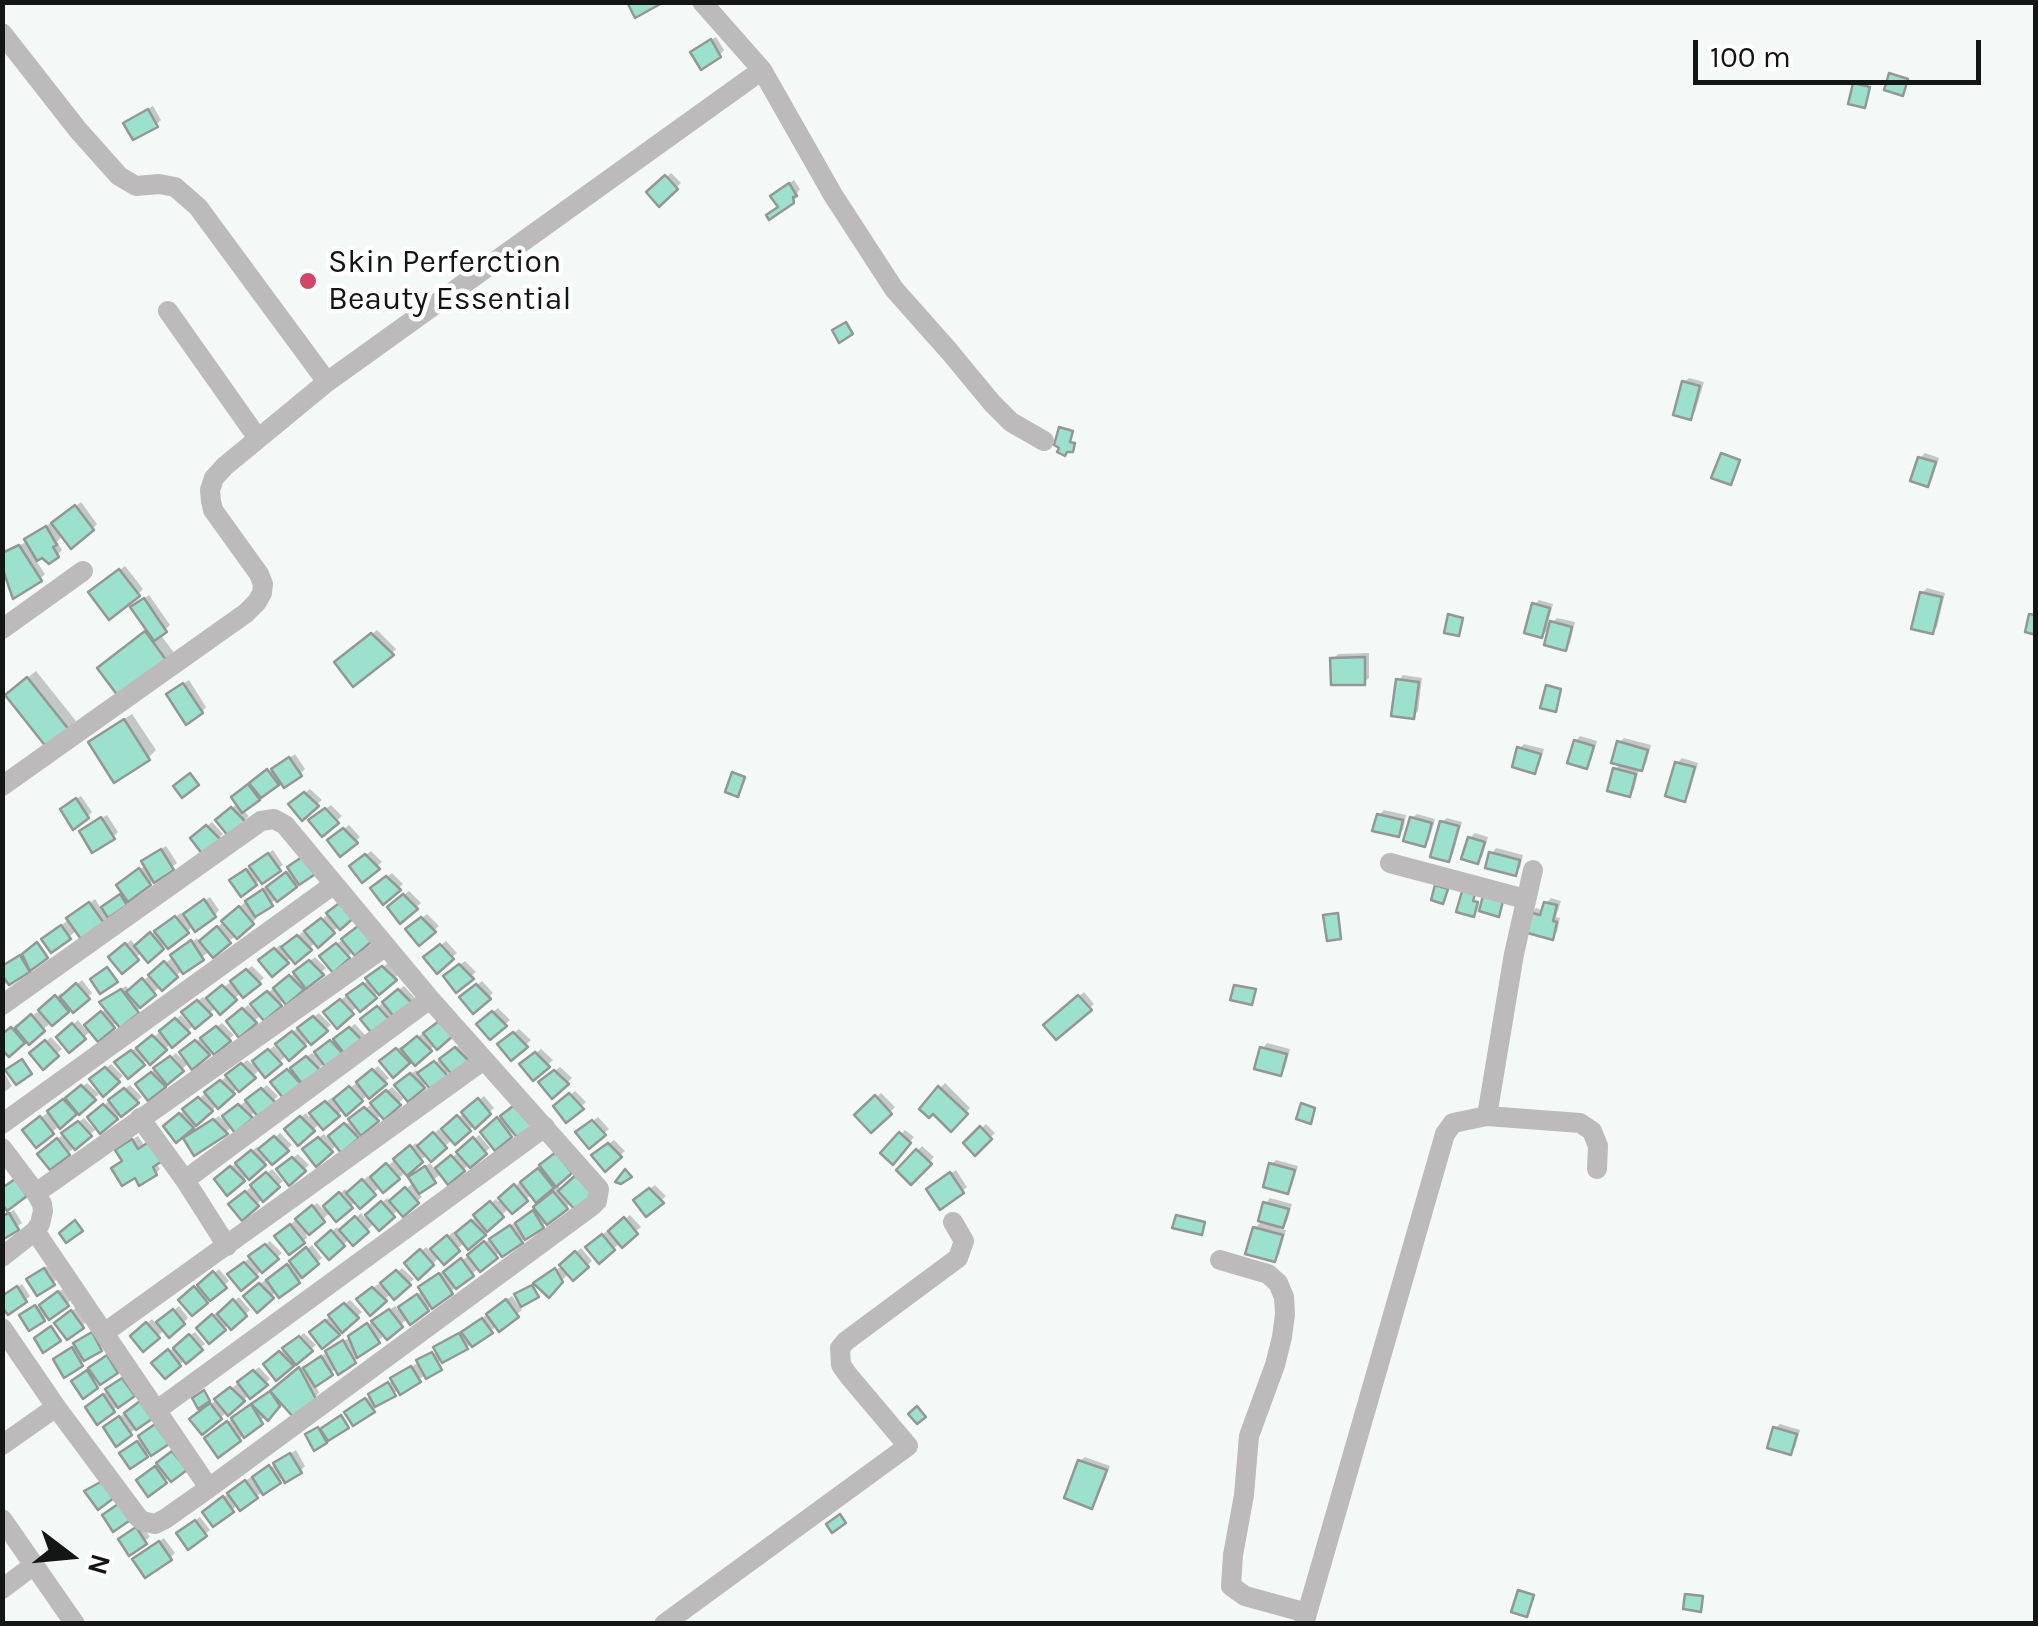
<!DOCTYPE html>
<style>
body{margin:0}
#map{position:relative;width:2038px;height:1626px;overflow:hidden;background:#f4f9f7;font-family:Karla,sans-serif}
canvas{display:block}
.frame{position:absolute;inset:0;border:5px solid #141615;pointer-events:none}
.north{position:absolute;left:20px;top:1506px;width:100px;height:100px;-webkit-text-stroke:8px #fff;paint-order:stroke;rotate:106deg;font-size:28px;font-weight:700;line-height:40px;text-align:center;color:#141615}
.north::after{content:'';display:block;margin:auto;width:35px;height:45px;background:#141615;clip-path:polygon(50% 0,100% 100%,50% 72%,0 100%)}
.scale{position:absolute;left:1693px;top:40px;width:288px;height:45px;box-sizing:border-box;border:5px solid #141615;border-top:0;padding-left:12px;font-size:30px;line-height:35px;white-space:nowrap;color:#141615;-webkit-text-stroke:8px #fff;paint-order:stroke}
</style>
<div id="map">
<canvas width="2038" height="1626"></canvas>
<div class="frame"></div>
<div class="north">N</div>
<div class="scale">100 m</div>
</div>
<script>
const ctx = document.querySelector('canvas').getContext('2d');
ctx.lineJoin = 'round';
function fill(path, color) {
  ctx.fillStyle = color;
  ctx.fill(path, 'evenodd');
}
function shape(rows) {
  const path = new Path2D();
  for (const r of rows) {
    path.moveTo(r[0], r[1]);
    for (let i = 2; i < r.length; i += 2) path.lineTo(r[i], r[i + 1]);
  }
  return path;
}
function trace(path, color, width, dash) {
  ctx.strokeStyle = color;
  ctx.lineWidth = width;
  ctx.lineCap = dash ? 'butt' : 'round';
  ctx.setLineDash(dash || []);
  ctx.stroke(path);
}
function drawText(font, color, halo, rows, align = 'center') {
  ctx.font = font + ' Karla,sans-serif';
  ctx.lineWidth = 9;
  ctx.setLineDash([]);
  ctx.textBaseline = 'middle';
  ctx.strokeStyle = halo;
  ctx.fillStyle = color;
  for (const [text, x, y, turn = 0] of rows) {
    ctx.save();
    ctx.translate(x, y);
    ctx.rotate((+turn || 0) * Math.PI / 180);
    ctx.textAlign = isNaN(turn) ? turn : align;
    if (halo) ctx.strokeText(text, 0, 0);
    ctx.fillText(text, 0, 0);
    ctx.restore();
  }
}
fill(shape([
 [716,37,724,50,720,55,697,48],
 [153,106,161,120,156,125,131,119],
 [671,173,681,183,660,203,650,192],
 [794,180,800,189,797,193,798,196,793,201,780,206,778,191],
 [1689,378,1704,382,1695,412,1690,417,1684,382],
 [1925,453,1939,458,1932,479,1927,484,1920,458],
 [81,502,97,524,93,528,63,535,57,542,62,550,57,555,42,555,35,559,45,574,40,579,2,554,28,541,32,535,51,523,53,526],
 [125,566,143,589,138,594,96,588],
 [1927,588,1945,593,1937,627,1932,632,1922,593],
 [149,595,170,625,160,634,175,654,167,662,108,660,149,629,138,603],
 [1539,600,1553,604,1547,627,1557,618,1575,622,1570,643,1565,648,1551,626,1542,636,1534,605],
 [377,630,396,649,392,653,342,658],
 [1369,653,1369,678,1364,682,1333,659,1338,654],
 [36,671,76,721,68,729,16,687],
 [1403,675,1422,678,1418,711,1413,716,1399,680],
 [189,680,206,707,202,712,173,690],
 [132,714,156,750,148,758,99,735],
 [1580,736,1597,741,1591,761,1587,766,1576,741],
 [1624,738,1651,745,1646,764,1639,768,1634,790,1629,794,1615,769,1622,763,1619,743],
 [1524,744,1544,749,1539,766,1534,771,1520,748],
 [295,754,305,769,300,774,281,779,243,810,249,816,229,833,223,815,238,803,239,793],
 [1682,758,1698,763,1689,794,1685,799,1677,763],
 [310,789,322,800,302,817,296,800],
 [81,796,92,812,87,817,67,805],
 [331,805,342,816,322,834,316,816],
 [1384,810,1406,815,1403,830,1398,835,1379,815],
 [1417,814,1435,819,1429,840,1425,844,1412,818],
 [107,815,118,832,113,837,87,827],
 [1447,818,1462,822,1453,854,1448,859,1442,822],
 [212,822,223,834,204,851,198,834],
 [349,825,360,837,341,854,335,836],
 [1475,833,1488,837,1482,857,1477,862,1470,838],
 [166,846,177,863,106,916,109,920,77,930,69,937,49,935,95,899,102,910,125,893,124,881,146,865,149,857],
 [1496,848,1523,855,1520,868,1515,873,1492,853],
 [273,850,283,865,241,893,237,876],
 [371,851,382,862,363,879,357,862],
 [291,869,315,871,254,915,257,918,237,936,210,951,161,986,140,1004,142,1006,137,1011,118,1021,98,1038,92,1030,84,1037,59,1037,78,1020,85,1029,107,1008,107,998,126,986,130,991,197,938,200,943,252,896],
 [392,873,403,884,383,902,377,884],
 [409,891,421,903,401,920,395,903],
 [210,897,219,910,215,915,196,928,194,925,187,932,166,943,148,959,142,952,122,970,112,957,131,940,137,947,156,930,181,913,184,917],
 [1551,898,1561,901,1556,917,1560,918,1557,932,1552,937,1531,913,1536,908,1544,911,1546,903],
 [334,909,339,926,318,944,316,942,295,961,292,957,272,974,266,956,280,945,284,948,303,932,305,934],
 [427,914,439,926,419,943,413,925],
 [349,935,354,951,333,969,327,951],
 [446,941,457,953,437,970,431,953],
 [39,943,48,955,2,986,2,968],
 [315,957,326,968,287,1001,285,999,264,1017,262,1014,240,1034,234,1016,248,1005,258,1015,261,1013,258,1000,273,989,274,990],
 [465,961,476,972,457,989,450,972],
 [388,963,399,974,360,1009,358,1006,337,1025,331,1007,346,996,347,998],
 [252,966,264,978,244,995,242,992,235,998,217,1007,150,1061,148,1059,128,1076,122,1058,137,1047,139,1049,181,1015,189,1024,192,1022,189,1008,203,997,207,1000],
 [82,980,92,993,73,1010,71,1006,29,1041,26,1038,9,1054,2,1037,17,1024,19,1027,37,1012,38,1013,61,993,64,996],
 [482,981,493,993,473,1010,467,993],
 [404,986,415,998,374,1032,368,1015],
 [1084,992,1094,1004,1056,1037,1046,1025],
 [498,1008,510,1020,490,1037,484,1019],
 [319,1013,331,1025,289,1057,283,1039],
 [222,1023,234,1035,193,1066,190,1062,149,1098,142,1080,176,1053,186,1063,189,1061,187,1048],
 [355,1024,366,1036,325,1063,284,1095,278,1077,312,1053,314,1055],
 [519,1029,531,1040,511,1058,505,1040],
 [423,1033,435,1045,415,1062,412,1058,393,1074,387,1056,402,1046,405,1049],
 [51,1037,62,1049,43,1066,32,1054],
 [1267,1043,1290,1049,1285,1068,1281,1073,1263,1048],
 [461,1044,473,1056,453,1073,451,1070,431,1087,428,1082,408,1099,406,1096,384,1116,382,1114,342,1149,338,1144,316,1163,310,1145,324,1134,329,1139,392,1087,403,1098,406,1096,402,1081,416,1070,420,1074],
 [274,1046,285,1057,265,1075,261,1069,177,1139,171,1121,247,1060,252,1064],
 [541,1049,553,1060,533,1078,527,1060],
 [111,1064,123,1076,103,1093,97,1075],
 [378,1066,389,1078,347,1112,344,1109,323,1127,320,1123,313,1130,292,1124,306,1113,309,1117,331,1098,334,1101],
 [560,1067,572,1078,552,1096,546,1078],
 [5,1074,12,1086,2,1094,2,1076],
 [87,1083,99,1094,52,1132,30,1126],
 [945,1083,970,1108,951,1128,925,1104],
 [130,1085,142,1097,101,1130,95,1112],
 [267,1085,278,1096,259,1114,257,1111,195,1152,191,1134,219,1116,222,1119],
 [575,1091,586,1102,567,1120,561,1102],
 [881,1093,895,1107,872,1130,858,1115],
 [484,1096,494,1108,455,1142,453,1139,431,1158,428,1154,384,1190,381,1186,360,1205,356,1201,337,1219,331,1212,306,1234,307,1238,303,1241,282,1231,317,1203,323,1209,345,1189,349,1194,368,1176,371,1179,416,1143,419,1147,439,1129,442,1132],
 [503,1115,515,1130,495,1147,488,1127],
 [598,1117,609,1129,589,1146,583,1128],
 [84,1118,95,1130,68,1153,45,1149],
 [986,1124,995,1133,975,1152,966,1143],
 [905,1130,914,1137,893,1161,884,1153],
 [280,1133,292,1145,272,1162,269,1159,228,1192,222,1174,257,1147,260,1150],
 [479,1135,490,1148,449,1181,442,1173,418,1192,422,1197,403,1213,399,1209,379,1227,375,1223,367,1230,350,1238,343,1245,318,1244,337,1227,341,1232,361,1213,365,1218,387,1198,391,1202,414,1182,416,1173,430,1163,436,1171],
 [138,1136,160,1169,156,1173,123,1146],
 [614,1140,625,1151,605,1168,599,1151],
 [922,1146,934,1157,911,1181,899,1170],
 [298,1154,309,1165,289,1183,284,1165],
 [1276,1160,1298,1166,1292,1186,1287,1191,1271,1164],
 [549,1162,556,1183,571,1202,566,1208,521,1241,501,1251,455,1287,451,1292,427,1309,408,1318,388,1336,386,1334,354,1361,337,1368,315,1384,319,1393,295,1415,283,1401,268,1418,266,1416,239,1439,212,1434,304,1365,306,1369,333,1347,349,1338,395,1306,398,1310,423,1290,425,1282,445,1270,446,1273,490,1239,516,1222,517,1224,537,1209,540,1204,532,1194,512,1211,509,1208,484,1233,465,1242,444,1261,440,1256,433,1264,408,1264,426,1247,431,1252,453,1232,455,1235,496,1199,498,1202,520,1182,522,1184],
 [272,1169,283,1181,242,1217,236,1200],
 [956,1170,967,1187,962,1191,933,1185],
 [655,1185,666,1196,647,1214,640,1196],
 [1270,1198,1292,1204,1287,1221,1279,1229,1286,1230,1279,1255,1274,1259,1255,1228,1263,1220,1266,1203],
 [14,1210,22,1223,2,1237,2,1217],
 [630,1215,641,1227,599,1260,588,1248,607,1231,610,1233],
 [270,1241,282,1253,241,1288,235,1270],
 [312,1245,322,1258,302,1275,303,1277,299,1281,277,1291,257,1309,251,1291,265,1280,267,1282],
 [581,1248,592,1261,573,1278,569,1273,549,1294,541,1278,561,1267],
 [49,1265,58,1278,53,1283,34,1274],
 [402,1268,414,1279,394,1296,392,1293,370,1312,364,1295,378,1284,381,1286],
 [219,1269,229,1281,192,1313,181,1300],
 [22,1284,30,1296,25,1300,5,1295],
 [64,1288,72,1299,67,1304,43,1319,22,1315,37,1305,39,1308],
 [512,1296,522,1310,499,1329,497,1326,467,1347,439,1362,442,1367,440,1368,399,1389,373,1410,352,1408,394,1380,398,1374,445,1348,437,1347,469,1328],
 [239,1297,250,1310,231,1327,229,1324,209,1340,199,1328,218,1311,220,1314],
 [350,1300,362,1312,322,1346,316,1328],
 [179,1306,188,1318,184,1322,165,1329,158,1336,133,1336,152,1319,157,1325],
 [77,1307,87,1321,82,1326,62,1318],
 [97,1330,105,1344,65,1374,61,1355],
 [195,1332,205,1344,165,1376,154,1363],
 [304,1333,316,1345,277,1377,271,1360],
 [259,1367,270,1379,202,1432,197,1415],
 [127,1375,138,1390,113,1410,92,1403],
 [125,1413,151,1417,130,1433,110,1423],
 [1780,1424,1800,1430,1795,1448,1790,1452,1775,1428],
 [142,1438,151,1450,146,1455,127,1448],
 [296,1450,305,1466,300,1471,284,1476,257,1496,238,1504,232,1510,209,1508,251,1477,253,1480],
 [1085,1457,1110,1466,1096,1502,1092,1506,1080,1461],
 [159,1464,170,1477,149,1493,144,1475],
 [200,1517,210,1530,205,1534,184,1529],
 [142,1525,150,1537,129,1552,121,1540],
 [164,1538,175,1553,170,1558,140,1555]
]), '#0003');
const building = shape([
 [627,2,664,2,635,18,627,2],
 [711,39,721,57,701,70,690,52,711,39],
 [1889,73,1908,79,1903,96,1884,90,1889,73],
 [1853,83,1870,87,1865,108,1848,104,1853,83],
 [148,109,158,127,133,140,123,123,148,109],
 [665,175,678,189,659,207,646,192,665,175],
 [789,183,797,196,793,197,794,203,769,220,766,215,778,207,770,196,789,183],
 [846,322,853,334,839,343,832,330,846,322],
 [1682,381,1700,386,1691,420,1673,415,1682,381],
 [1059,427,1073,431,1070,442,1075,443,1073,452,1067,452,1065,456,1057,452,1059,448,1054,445,1059,427],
 [1721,453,1740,460,1731,485,1711,478,1721,453],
 [1918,457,1936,462,1928,487,1910,481,1918,457],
 [75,505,94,530,71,549,51,523,75,505],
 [46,526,57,545,53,547,59,557,49,564,42,558,37,561,24,539,46,526],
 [19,545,42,581,13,599,2,567,2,553,19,545],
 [119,569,140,596,109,620,88,592,119,569],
 [1920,592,1942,597,1933,634,1911,629,1920,592],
 [144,598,167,632,154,641,130,607,144,598],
 [1532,603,1550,608,1542,638,1524,633,1532,603],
 [1448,614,1463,618,1459,636,1444,633,1448,614],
 [2029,614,2036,615,2036,635,2025,632,2029,614],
 [1550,621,1572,627,1566,651,1544,645,1550,621],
 [145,631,169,664,121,700,97,668,145,631],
 [371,633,394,655,353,687,334,662,371,633],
 [1365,657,1365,685,1331,685,1330,658,1365,657],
 [27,677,70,731,47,748,5,695,27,677],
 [1396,679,1419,682,1414,719,1391,716,1396,679],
 [183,683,203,713,186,725,166,694,183,683],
 [1546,685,1561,689,1556,712,1540,708,1546,685],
 [124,719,150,760,114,783,88,742,124,719],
 [1574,740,1594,746,1587,769,1567,763,1574,740],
 [1617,741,1648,750,1642,771,1611,763,1617,741],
 [1517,747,1541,754,1535,774,1512,767,1517,747],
 [289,757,302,776,284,788,271,769,289,757],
 [1675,762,1695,767,1685,802,1665,796,1675,762],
 [1613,768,1636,774,1630,797,1607,791,1613,768],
 [267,769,279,785,261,798,249,783,267,769],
 [732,772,745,777,738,797,725,792,732,772],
 [190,773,199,785,182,798,173,786,190,773],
 [248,784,260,800,242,813,231,797,248,784],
 [304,792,319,806,302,821,288,804,304,792],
 [76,798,89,818,73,830,60,809,76,798],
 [231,807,246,822,229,837,215,820,231,807],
 [325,808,339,823,322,837,308,820,325,808],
 [1377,814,1403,820,1399,837,1372,831,1377,814],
 [101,817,115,839,92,853,79,831,101,817],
 [1410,817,1432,823,1425,847,1403,841,1410,817],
 [1440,821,1459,826,1449,862,1430,857,1440,821],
 [206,825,221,840,203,855,190,838,206,825],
 [343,828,358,843,340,857,327,840,343,828],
 [1468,837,1485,842,1478,864,1461,859,1468,837],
 [161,849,174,870,154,883,141,861,161,849],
 [1489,852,1520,860,1516,876,1485,868,1489,852],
 [268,853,281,871,262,884,249,866,268,853],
 [365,854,380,869,362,883,349,866,365,854],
 [305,855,317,873,299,885,287,867,305,855],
 [139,868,151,885,128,902,116,885,139,868],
 [246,869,257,885,241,897,229,880,246,869],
 [286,872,297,887,277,902,266,887,286,872],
 [386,876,401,890,383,905,370,888,386,876],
 [1435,885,1448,889,1443,904,1431,900,1435,885],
 [1463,888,1476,891,1473,901,1478,902,1474,917,1456,912,1463,888],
 [263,889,273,906,255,917,245,901,263,889],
 [120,894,127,905,108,918,101,907,120,894],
 [403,894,418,909,400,924,387,907,403,894],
 [1483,896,1503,901,1499,917,1479,911,1483,896],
 [204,899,216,917,195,932,183,914,204,899],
 [342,901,357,915,340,930,326,913,342,901],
 [89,902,106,926,83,942,66,918,89,902],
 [1544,902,1557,905,1553,921,1557,922,1553,940,1524,932,1529,912,1540,915,1544,902],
 [239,906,254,924,237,939,221,921,239,906],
 [1338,913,1341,939,1327,941,1323,915,1338,913],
 [175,916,189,933,168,949,154,931,175,916],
 [421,917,436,932,419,946,405,929,421,917],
 [321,918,335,933,318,948,304,931,321,918],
 [61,925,71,939,51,953,41,939,61,925],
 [217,926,231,943,213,958,199,941,217,926],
 [358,926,372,941,355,956,341,939,358,926],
 [150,932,164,949,148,963,134,946,150,932],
 [297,935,312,950,295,964,281,947,297,935],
 [191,940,204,960,183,974,170,955,191,940],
 [37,942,48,958,30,971,22,954,37,942],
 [125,943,139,960,122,974,108,957,125,943],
 [336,943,350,958,333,973,319,956,336,943],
 [440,944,454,959,437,974,423,957,440,944],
 [274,948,289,963,272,977,258,960,274,948],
 [20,955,30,972,9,985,2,975,2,966,20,955],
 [309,960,324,975,306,989,293,972,309,960],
 [164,961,178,977,162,991,148,975,164,961],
 [459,964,474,979,456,993,443,976,459,964],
 [382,966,397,980,379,995,365,978,382,966],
 [107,967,118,982,100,994,90,979,107,967],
 [246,969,261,984,243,998,230,981,246,969],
 [289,975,304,990,286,1005,273,988,289,975],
 [142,978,156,995,140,1008,126,992,142,978],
 [76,983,90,999,73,1013,60,997,76,983],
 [363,983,377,998,360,1012,346,995,363,983],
 [476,984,491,999,473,1014,459,997,476,984],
 [222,985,237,1000,220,1015,206,998,222,985],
 [1234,985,1256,989,1252,1005,1230,1000,1234,985],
 [121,989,139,1013,120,1028,99,1002,121,989],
 [398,989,413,1004,395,1018,382,1002,398,989],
 [267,991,282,1006,264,1021,250,1004,267,991],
 [55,995,69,1012,52,1026,38,1010,55,995],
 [1078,995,1092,1010,1056,1040,1043,1025,1078,995],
 [340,999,354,1014,337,1029,323,1012,340,999],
 [197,1000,212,1015,195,1029,181,1012,197,1000],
 [377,1006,391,1021,374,1036,360,1019,377,1006],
 [242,1008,257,1023,239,1038,226,1021,242,1008],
 [101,1011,115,1028,98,1042,84,1025,101,1011],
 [492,1011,507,1026,490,1040,476,1024,492,1011],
 [31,1014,45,1031,29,1045,15,1028,31,1014],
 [313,1016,328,1031,311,1045,297,1028,313,1016],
 [175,1018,190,1033,172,1048,159,1031,175,1018],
 [439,1021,454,1035,437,1050,423,1033,439,1021],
 [72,1023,86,1039,69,1053,56,1037,72,1023],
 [216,1026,231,1041,214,1055,200,1038,216,1026],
 [11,1027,25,1043,9,1057,2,1050,2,1034,11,1027],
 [349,1027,364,1042,346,1056,333,1039,349,1027],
 [292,1031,306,1046,289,1061,275,1044,292,1031],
 [513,1032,528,1047,511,1061,497,1044,513,1032],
 [152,1035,167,1050,150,1065,136,1048,152,1035],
 [417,1036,432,1051,415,1066,401,1049,417,1036],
 [45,1040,59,1056,43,1070,29,1053,45,1040],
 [195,1040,210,1055,192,1070,179,1052,195,1040],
 [330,1040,344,1055,327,1069,314,1052,330,1040],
 [455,1047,470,1062,453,1076,439,1059,455,1047],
 [1260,1047,1287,1054,1281,1076,1254,1069,1260,1047],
 [396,1048,410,1063,393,1078,379,1061,396,1048],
 [268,1049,282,1064,265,1078,252,1061,268,1049],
 [131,1050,145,1065,128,1079,114,1062,131,1050],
 [535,1052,550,1067,533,1081,519,1064,535,1052],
 [170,1056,184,1071,167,1085,153,1068,170,1056],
 [306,1056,321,1071,303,1085,290,1068,306,1056],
 [22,1059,32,1074,16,1085,5,1070,22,1059],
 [434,1061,448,1076,431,1090,417,1073,434,1061],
 [241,1063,256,1078,239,1092,225,1075,241,1063],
 [105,1067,120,1082,103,1097,89,1079,105,1067],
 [287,1069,301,1084,284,1099,270,1082,287,1069],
 [372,1069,387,1084,369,1099,356,1082,372,1069],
 [554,1070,569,1084,552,1099,538,1082,554,1070],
 [151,1072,166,1087,148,1101,135,1084,151,1072],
 [410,1073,425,1088,408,1102,394,1085,410,1073],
 [220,1080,235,1094,218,1109,204,1092,220,1080],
 [81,1085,96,1100,79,1115,65,1098,81,1085],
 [349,1086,363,1101,346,1116,333,1099,349,1086],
 [938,1086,968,1114,951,1132,933,1114,929,1118,919,1109,938,1086],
 [124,1088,139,1103,121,1117,108,1100,124,1088],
 [261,1088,276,1103,258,1117,245,1100,261,1088],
 [386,1090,401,1105,384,1120,370,1103,386,1090],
 [569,1093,584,1109,566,1123,553,1106,569,1093],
 [875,1095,892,1114,871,1133,854,1115,875,1095],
 [198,1097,213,1111,196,1126,182,1109,198,1097],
 [478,1098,491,1114,475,1129,461,1112,478,1098],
 [63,1099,77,1114,60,1129,47,1111,63,1099],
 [325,1101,340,1116,323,1130,309,1113,325,1101],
 [517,1103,536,1127,519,1140,500,1116,517,1103],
 [1301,1103,1315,1108,1311,1124,1296,1119,1301,1103],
 [103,1104,118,1119,100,1134,87,1117,103,1104],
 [238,1104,253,1118,235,1133,222,1116,238,1104],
 [364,1107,379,1121,361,1136,348,1119,364,1107],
 [179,1113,194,1128,176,1143,163,1126,179,1113],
 [457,1115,471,1131,455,1145,441,1129,457,1115],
 [40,1116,54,1134,36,1148,22,1130,40,1116],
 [300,1116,315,1131,298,1146,284,1129,300,1116],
 [497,1117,512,1137,495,1151,480,1132,497,1117],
 [213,1119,228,1134,194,1156,183,1138,213,1119],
 [592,1120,606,1135,589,1149,575,1132,592,1120],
 [78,1121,92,1136,75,1150,61,1133,78,1121],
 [344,1123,359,1138,341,1153,328,1136,344,1123],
 [980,1126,992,1139,975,1156,963,1143,980,1126],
 [433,1132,447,1148,431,1162,417,1146,433,1132],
 [899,1132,911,1143,893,1165,880,1153,899,1132],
 [274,1136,289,1151,272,1165,258,1149,274,1136],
 [318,1137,333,1152,316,1167,302,1149,318,1137],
 [473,1137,487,1154,470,1168,456,1152,473,1137],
 [57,1138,70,1155,50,1170,37,1154,57,1138],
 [132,1139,138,1149,152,1140,164,1160,153,1167,157,1175,139,1186,135,1178,122,1186,111,1168,122,1161,115,1150,132,1139],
 [608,1143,622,1157,605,1172,591,1155,608,1143],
 [410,1145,423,1162,407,1176,393,1159,410,1145],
 [916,1149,932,1164,911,1185,896,1170,916,1149],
 [251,1150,266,1165,249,1180,235,1163,251,1150],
 [556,1152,572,1173,556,1187,539,1165,556,1152],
 [451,1155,465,1171,448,1185,435,1168,451,1155],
 [292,1157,306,1171,289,1186,276,1169,292,1157],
 [386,1163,400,1179,383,1193,370,1177,386,1163],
 [1269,1163,1295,1170,1288,1194,1263,1187,1269,1163],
 [230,1166,245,1181,227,1196,214,1179,230,1166],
 [425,1166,436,1183,419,1194,408,1177,425,1166],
 [538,1168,554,1188,536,1203,520,1182,538,1168],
 [625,1169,632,1177,621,1184,615,1182,625,1169],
 [266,1172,280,1187,263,1202,250,1185,266,1172],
 [579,1172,597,1192,576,1211,558,1191,579,1172],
 [950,1172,964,1193,940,1210,926,1189,950,1172],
 [15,1179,27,1196,7,1211,2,1204,2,1188,15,1179],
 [362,1179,376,1195,360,1209,346,1193,362,1179],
 [514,1184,528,1201,512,1214,498,1198,514,1184],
 [405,1187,419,1203,403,1217,389,1201,405,1187],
 [649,1188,664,1203,646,1217,633,1200,649,1188],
 [245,1191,259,1206,242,1221,228,1204,245,1191],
 [553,1191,568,1209,547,1225,533,1207,553,1191],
 [339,1192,353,1208,336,1222,323,1206,339,1192],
 [381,1201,395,1217,379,1231,365,1215,381,1201],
 [490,1201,504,1217,487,1232,473,1215,490,1201],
 [1263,1202,1289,1209,1283,1228,1258,1221,1263,1202],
 [312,1205,325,1222,309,1235,295,1219,312,1205],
 [533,1210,544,1228,525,1240,515,1223,533,1210],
 [9,1213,19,1230,2,1240,2,1216,9,1213],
 [1176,1215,1205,1222,1202,1235,1172,1228,1176,1215],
 [355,1216,369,1232,353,1246,339,1230,355,1216],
 [624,1217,638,1234,622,1248,608,1231,624,1217],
 [75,1220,83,1231,66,1243,59,1233,75,1220],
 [471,1220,486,1235,468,1250,455,1233,471,1220],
 [290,1224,305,1243,289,1255,274,1236,290,1224],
 [510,1225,523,1243,502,1257,489,1239,510,1225],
 [1253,1227,1283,1235,1275,1262,1245,1254,1253,1227],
 [331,1230,345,1246,329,1260,315,1244,331,1230],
 [602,1234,615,1250,599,1264,585,1247,602,1234],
 [447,1235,460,1251,444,1265,430,1249,447,1235],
 [484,1241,498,1258,480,1272,467,1255,484,1241],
 [265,1244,279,1259,262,1273,248,1256,265,1244],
 [306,1247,319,1264,302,1278,289,1261,306,1247],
 [420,1249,434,1265,418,1280,404,1263,420,1249],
 [575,1251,589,1267,573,1281,559,1265,575,1251],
 [461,1258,474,1276,456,1289,443,1272,461,1258],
 [244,1262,258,1277,241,1291,227,1274,244,1262],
 [287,1264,300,1283,279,1298,266,1280,287,1264],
 [44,1268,55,1285,37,1296,26,1279,44,1268],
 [555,1268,563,1282,549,1298,533,1283,555,1268],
 [396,1270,411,1285,394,1300,380,1283,396,1270],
 [213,1271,227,1288,210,1301,197,1285,213,1271],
 [439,1273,453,1294,432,1309,418,1287,439,1273],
 [259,1283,274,1298,257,1313,243,1296,259,1283],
 [532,1285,539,1297,521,1307,514,1294,532,1285],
 [17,1286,27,1302,8,1315,2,1307,2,1296,17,1286],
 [194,1286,208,1303,192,1316,178,1300,194,1286],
 [372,1287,387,1301,370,1316,356,1299,372,1287],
 [58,1291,69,1306,49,1320,39,1305,58,1291],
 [417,1294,429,1311,410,1325,398,1307,417,1294],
 [233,1299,247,1316,231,1330,217,1314,233,1299],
 [506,1299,519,1317,499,1332,486,1314,506,1299],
 [344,1303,359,1318,342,1333,328,1315,344,1303],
 [35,1305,45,1321,29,1331,19,1315,35,1305],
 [173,1309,185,1324,169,1338,156,1322,173,1309],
 [389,1309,403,1327,387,1340,371,1321,389,1309],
 [71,1310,84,1328,67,1340,54,1323,71,1310],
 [212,1314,226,1330,209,1344,196,1328,212,1314],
 [482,1318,493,1333,472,1347,461,1332,482,1318],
 [325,1320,340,1335,322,1349,309,1332,325,1320],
 [146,1322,160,1338,143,1352,130,1336,146,1322],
 [367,1323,380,1343,357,1358,348,1336,367,1323],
 [51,1326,61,1341,43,1353,34,1338,51,1326],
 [92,1332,102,1351,84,1361,73,1343,92,1332],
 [459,1333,468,1349,442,1363,433,1347,459,1333],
 [189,1334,203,1350,186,1364,173,1348,189,1334],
 [299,1336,313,1351,296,1365,282,1348,299,1336],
 [343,1340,356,1363,338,1375,325,1351,343,1340],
 [72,1347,83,1366,64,1378,53,1359,72,1347],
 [168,1349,181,1366,165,1379,151,1363,168,1349],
 [279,1351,294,1366,276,1381,263,1364,279,1351],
 [432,1352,442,1370,426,1379,416,1360,432,1352],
 [107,1355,118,1373,100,1385,88,1368,107,1355],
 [321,1356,333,1375,315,1387,303,1368,321,1356],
 [411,1366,421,1382,400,1395,390,1378,411,1366],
 [299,1367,316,1399,295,1419,270,1391,299,1367],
 [87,1370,98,1388,83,1399,71,1381,87,1370],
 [253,1370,268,1385,250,1399,237,1382,253,1370],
 [122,1378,135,1396,118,1408,105,1389,122,1378],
 [388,1382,396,1396,375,1407,368,1394,388,1382],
 [230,1387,245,1401,228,1416,214,1399,230,1387],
 [204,1390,210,1401,198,1409,192,1398,204,1390],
 [270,1391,280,1406,268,1421,251,1404,270,1391],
 [103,1394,115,1412,97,1425,85,1407,103,1394],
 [365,1398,375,1412,353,1426,344,1412,365,1398],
 [140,1401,152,1419,136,1430,124,1413,140,1401],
 [210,1403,222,1419,202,1435,189,1419,210,1403],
 [251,1404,263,1424,244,1438,231,1418,251,1404],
 [917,1406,926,1417,917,1424,908,1414,917,1406],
 [341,1415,349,1428,328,1441,320,1429,341,1415],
 [119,1416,132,1435,116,1447,103,1427,119,1416],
 [227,1421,241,1441,218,1458,204,1438,227,1421],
 [155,1424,169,1444,151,1456,138,1436,155,1424],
 [318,1427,327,1443,314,1451,305,1434,318,1427],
 [1773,1427,1797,1434,1791,1455,1767,1448,1773,1427],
 [137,1441,148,1457,130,1469,119,1453,137,1441],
 [172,1451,187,1470,171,1482,156,1463,172,1451],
 [290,1453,302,1473,285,1483,273,1463,290,1453],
 [1078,1460,1107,1470,1092,1509,1064,1498,1078,1460],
 [269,1465,281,1483,263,1495,252,1477,269,1465],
 [155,1466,167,1483,148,1497,136,1480,155,1466],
 [108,1478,119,1494,98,1510,84,1491,108,1478],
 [245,1480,258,1498,240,1511,227,1493,245,1480],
 [223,1496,234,1512,213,1527,202,1512,223,1496],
 [121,1502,132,1519,113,1532,102,1515,121,1502],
 [840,1514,846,1523,832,1533,826,1524,840,1514],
 [195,1520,207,1536,188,1550,176,1533,195,1520],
 [136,1527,147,1544,129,1556,118,1539,136,1527],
 [159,1541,172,1560,145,1578,132,1559,159,1541],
 [1518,1590,1534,1595,1527,1617,1511,1612,1518,1590],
 [1685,1594,1703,1596,1701,1612,1683,1609,1685,1594]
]);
fill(building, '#9ce1cd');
trace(building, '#939796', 2.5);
trace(shape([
 [702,2,762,70,833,195,894,289,949,351,992,403,1011,422,1044,441],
 [2,33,78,130,119,176,136,186,159,184,175,187,198,207,327,382],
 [168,311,257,437],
 [2,629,83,571],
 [2,786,246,613,257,602,262,593,263,584,259,574,213,510,211,501,210,490,214,478,225,466,327,382,762,70],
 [1390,863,1525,899],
 [2,1005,261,821,274,819,285,825,430,999,599,1189,597,1201,592,1206,209,1488,165,1519,155,1524,142,1521,137,1516,56,1407,2,1328],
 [1487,1116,1514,954,1533,870],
 [140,1118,185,1180,227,1246],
 [2,1124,333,885],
 [2,1148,36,1193,42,1204,43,1211,40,1224,35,1231,2,1257],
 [185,1180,430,999],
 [36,1193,386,946],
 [35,1231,209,1488],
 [1220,1260,1268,1274,1278,1283,1284,1297,1285,1314,1282,1337,1275,1365,1249,1436,1244,1495,1233,1555,1231,1586,1245,1596,1307,1613],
 [104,1333,484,1060],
 [157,1410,545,1127],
 [2,1445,56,1407],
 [2,1519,75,1624],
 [2,1589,34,1565],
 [664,1624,908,1446,848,1375,841,1365,840,1348,846,1341,958,1258,964,1241,953,1222],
 [1304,1624,1445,1134,1453,1123,1487,1116,1580,1123,1592,1131,1598,1146,1597,1169]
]), '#bdbabb', 20);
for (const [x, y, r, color] of [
 [308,281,10,"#d44568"]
]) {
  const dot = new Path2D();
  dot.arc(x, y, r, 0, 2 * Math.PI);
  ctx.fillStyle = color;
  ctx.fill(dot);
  trace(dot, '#fff', 4);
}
drawText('32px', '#141615', '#fff', [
 ["Skin Perferction",328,263],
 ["Beauty Essential",328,300]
], 'left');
</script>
